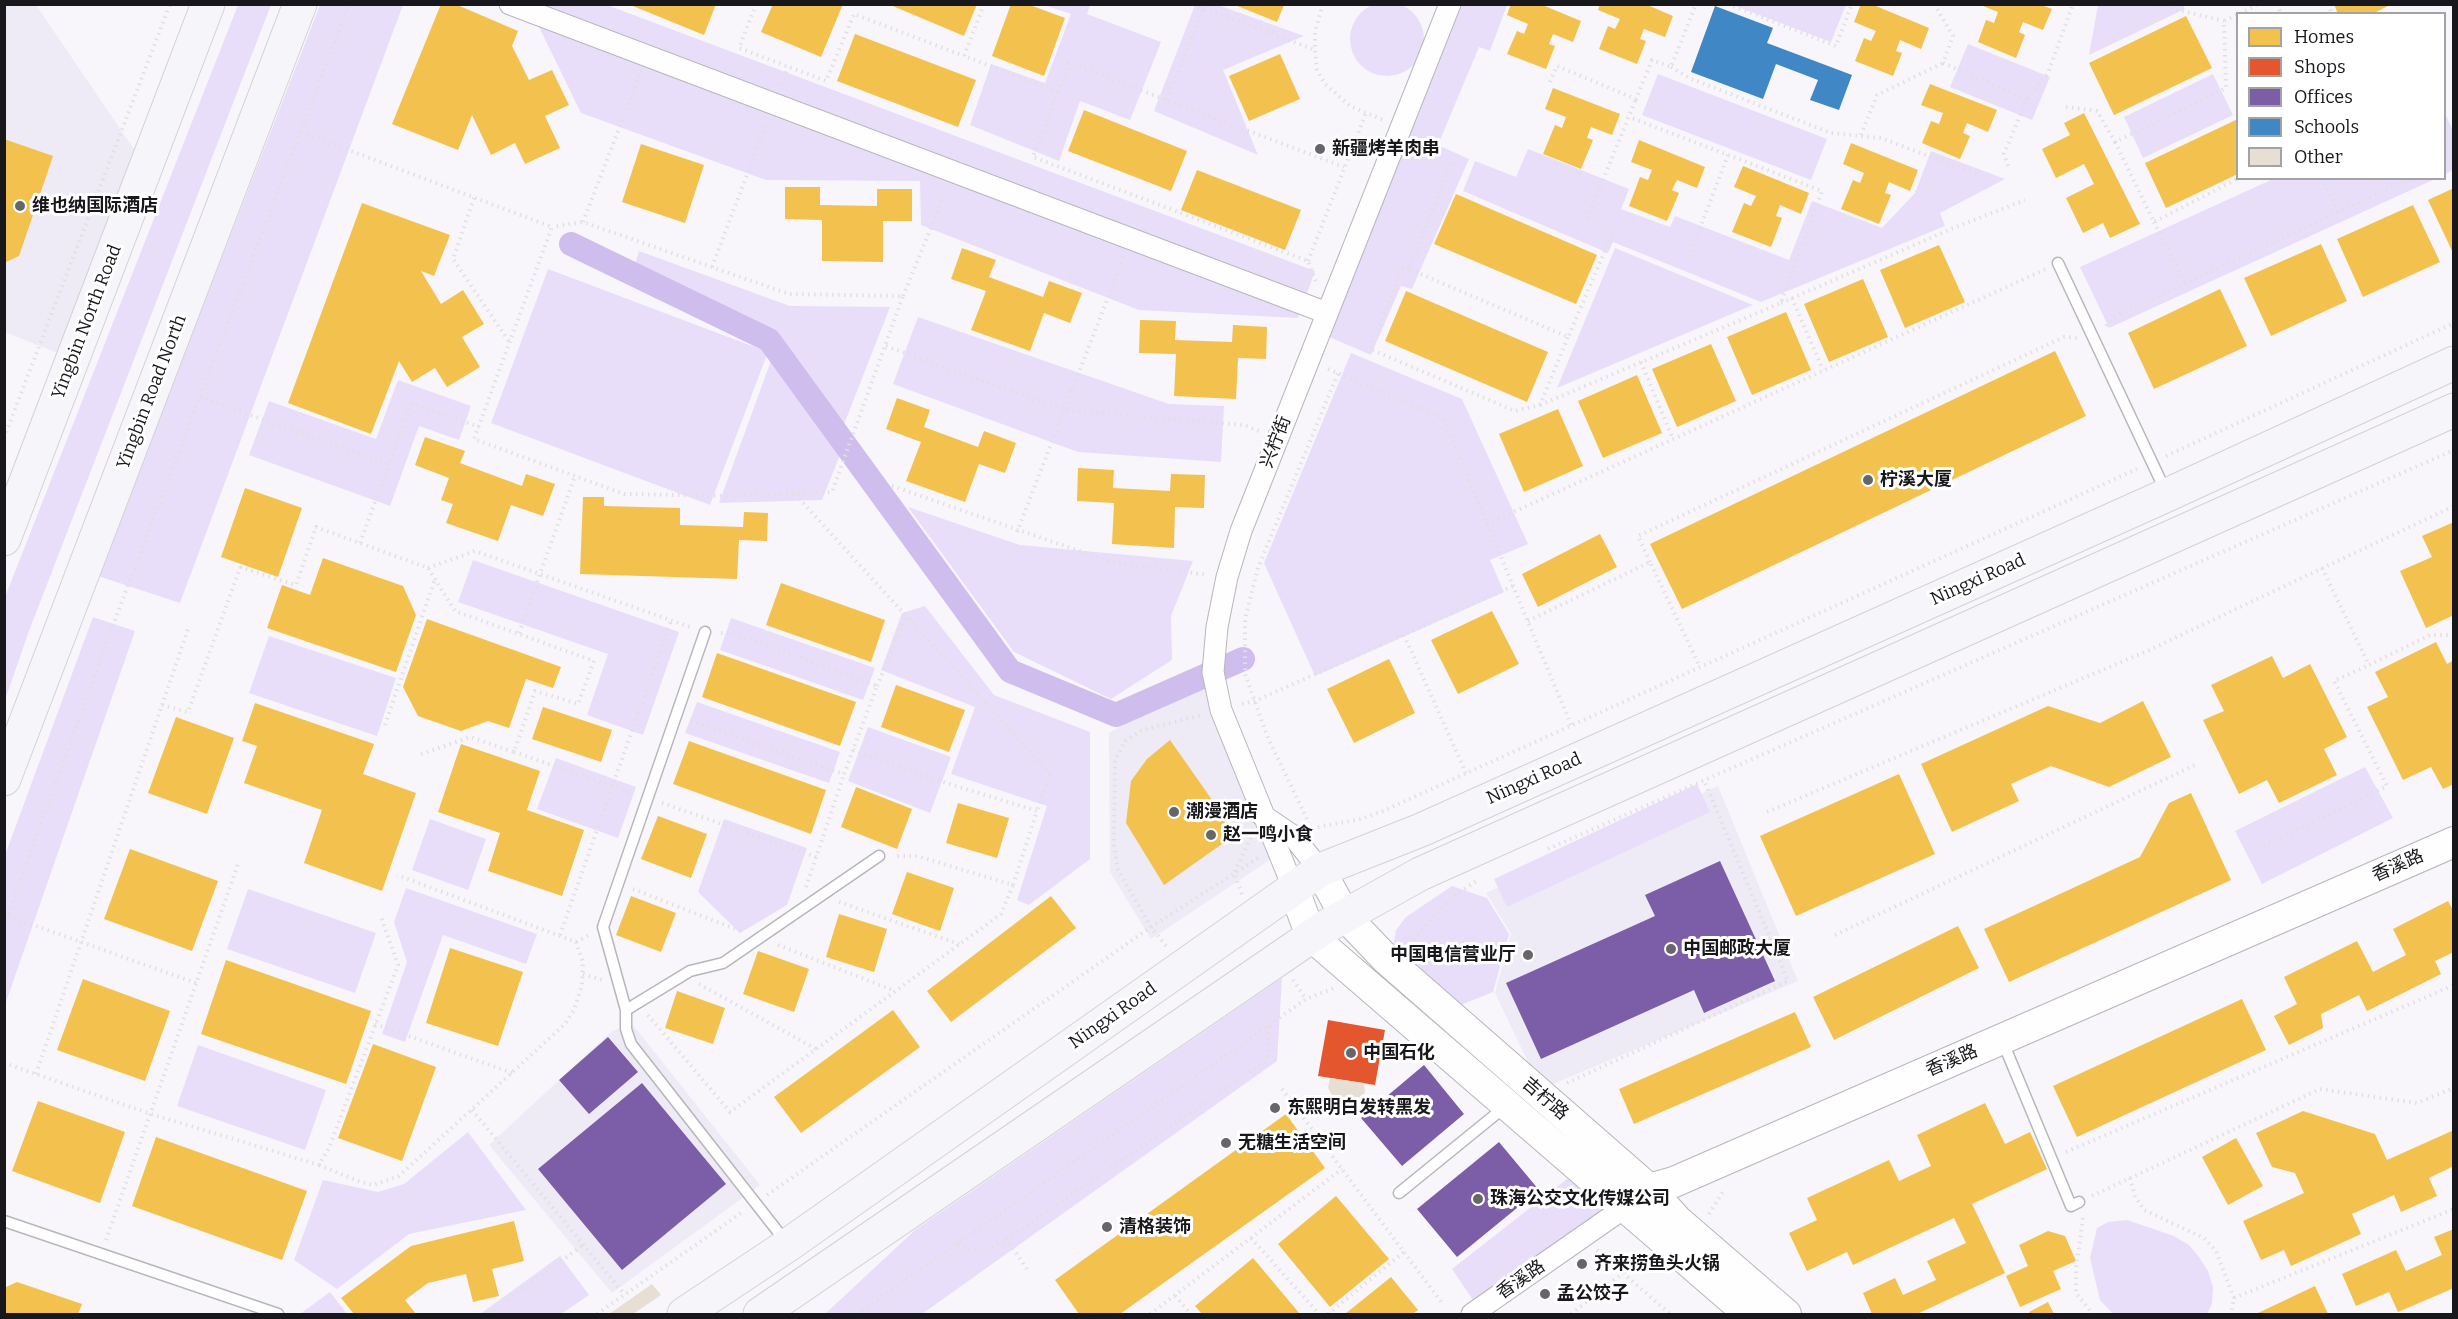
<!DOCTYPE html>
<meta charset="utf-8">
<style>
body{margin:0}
#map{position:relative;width:2458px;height:1319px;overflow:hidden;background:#f8f6fb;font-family:Bitter,serif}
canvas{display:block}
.frame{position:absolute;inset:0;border:6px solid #18171b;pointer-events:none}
.legend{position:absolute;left:2236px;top:12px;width:210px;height:168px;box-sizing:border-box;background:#fff;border:2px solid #a3a2a4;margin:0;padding:8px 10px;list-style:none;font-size:18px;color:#18171b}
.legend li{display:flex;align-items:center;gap:12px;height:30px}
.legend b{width:30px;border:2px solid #a3a2a4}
</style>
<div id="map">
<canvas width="2458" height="1319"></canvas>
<div class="frame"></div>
<ul class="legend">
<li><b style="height:16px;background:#f2c14e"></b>Homes</li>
<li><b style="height:16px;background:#e4572e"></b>Shops</li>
<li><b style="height:16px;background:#7b5ea7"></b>Offices</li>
<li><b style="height:16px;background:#3f88c5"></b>Schools</li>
<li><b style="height:16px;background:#e7dfd3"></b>Other</li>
</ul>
</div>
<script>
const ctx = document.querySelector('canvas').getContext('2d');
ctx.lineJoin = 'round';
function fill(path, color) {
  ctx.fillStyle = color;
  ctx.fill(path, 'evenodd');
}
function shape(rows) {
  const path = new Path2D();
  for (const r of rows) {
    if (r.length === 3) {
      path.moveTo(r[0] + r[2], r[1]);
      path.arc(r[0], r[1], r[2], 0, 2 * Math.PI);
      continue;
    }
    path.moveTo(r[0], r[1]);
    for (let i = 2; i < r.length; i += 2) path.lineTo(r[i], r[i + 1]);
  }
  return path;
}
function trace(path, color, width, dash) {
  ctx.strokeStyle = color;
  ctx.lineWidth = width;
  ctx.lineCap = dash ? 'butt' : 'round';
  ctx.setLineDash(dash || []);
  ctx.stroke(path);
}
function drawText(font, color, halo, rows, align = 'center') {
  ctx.font = font + ' Bitter,"Noto Sans SC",serif';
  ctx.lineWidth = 6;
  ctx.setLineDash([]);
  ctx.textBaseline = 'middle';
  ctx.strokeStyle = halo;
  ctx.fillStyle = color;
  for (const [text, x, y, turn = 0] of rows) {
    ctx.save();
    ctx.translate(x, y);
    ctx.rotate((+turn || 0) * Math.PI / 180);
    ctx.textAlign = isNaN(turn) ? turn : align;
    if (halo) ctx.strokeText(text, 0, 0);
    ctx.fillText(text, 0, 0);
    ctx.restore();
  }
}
fill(shape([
 [4,5,36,5,146,167,70,358,5,332],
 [1195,685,1211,693,1271,859,1151,939,1110,872,1109,733],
 [1718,786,1798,981,1541,1089,1495,993,1511,934,1486,893],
 [633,1025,760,1185,612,1293,489,1145,612,1031]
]), '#eeeaf6');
fill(shape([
 [1387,39,37],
 [238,5,271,5,29,631,5,700,5,597],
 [320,5,403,5,180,603,98,576],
 [546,5,607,5,1315,271,1298,318,1139,310,921,225,920,181,766,180,581,113,538,25],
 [1044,5,1090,5,1087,14,1161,42,1130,120,1080,101,1059,161,970,125,991,64,1045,83,1071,14],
 [1195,5,1218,5,1304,36,1223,70,1258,155,1154,111],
 [1462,5,1507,5,1490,51,1479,47,1438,145,1469,159,1412,289,1401,286,1371,355,1329,337],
 [1733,5,1846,5,1831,42],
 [2098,5,2183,5,2185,9,2089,55],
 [1968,44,2050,77,2032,120,1950,87],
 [1658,74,1827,139,1811,180,1642,115],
 [2213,74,2233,115,2143,158,2124,117],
 [2445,113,2454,133,2453,170,2445,174],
 [1528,149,1629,189,1621,209,1670,227,1675,216,1789,260,1812,201,1882,228,1915,193,1931,151,2005,179,1940,213,1945,226,1761,302,1613,242,1608,253,1463,191,1475,161,1516,177],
 [2273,179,2435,179,2109,328,2080,267],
 [1615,248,1753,305,1557,388],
 [639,251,790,306,890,307,843,427,778,333,635,264],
 [548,269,768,352,710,505,491,423],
 [918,317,1169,404,1224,406,1221,462,1078,452,893,384],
 [1351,353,1462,399,1528,544,1490,560,1504,592,1315,676,1264,563],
 [772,358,842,450,822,500,719,503],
 [398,380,471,406,459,440,419,426,390,506,249,455,269,401,376,439],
 [908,507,1020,545,1193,561,1171,616,1172,660,1111,699,1014,652],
 [473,560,679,632,643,735,587,715,608,654,458,602],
 [925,606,994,695,1090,732,1090,859,1029,905,1017,900,1047,806,951,774,975,707,881,670,902,613],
 [93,617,135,631,5,1005,5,855],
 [731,618,875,668,863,700,720,650],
 [269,636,396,678,377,736,249,693],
 [697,702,840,752,829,783,685,733],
 [868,727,951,757,930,813,848,781],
 [556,758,636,787,618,838,537,809],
 [2365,767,2393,818,2262,884,2235,831],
 [1697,784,1710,812,1507,907,1494,879],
 [430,819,486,839,468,890,412,870],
 [724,819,807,848,787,905,740,933,698,892],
 [1452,886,1487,898,1509,934,1493,992,1456,1007,1393,947,1396,930,1406,917],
 [406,888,537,934,526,964,443,935,405,1042,382,1034,407,962,394,922],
 [248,889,376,933,355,993,227,949],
 [1282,978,1277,1061,922,1314,825,1314,915,1230],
 [198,1045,326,1090,305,1150,177,1106],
 [468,1132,526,1210,409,1234,337,1289,294,1260,323,1180,378,1192,404,1184],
 [1572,1175,1613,1208,1475,1303,1452,1269],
 [2127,1220,2174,1236,2189,1245,2199,1257,2208,1271,2213,1288,2212,1304,2207,1314,2113,1314,2100,1300,2090,1258,2097,1228,2108,1222],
 [560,1256,589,1295,561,1314,480,1314],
 [330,1292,347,1314,300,1314]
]), '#e8defa');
fill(shape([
 [441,4,455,4,518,31,512,46,529,80,552,70,569,105,545,116,560,148,525,164,515,143,491,155,472,115,458,150,392,124],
 [628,4,716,4,704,35],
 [773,4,843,4,821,57,761,32],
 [888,4,977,4,964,36],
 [1011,4,1027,4,1065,18,1044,76,992,56],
 [1511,4,1540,4,1581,21,1573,42,1553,34,1549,44,1555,46,1546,69,1507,54,1517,31,1524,34,1528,24,1507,15],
 [1600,4,1645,4,1673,16,1665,37,1644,29,1640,39,1646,41,1637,64,1599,49,1608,26,1615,29,1620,19,1598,10],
 [1861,4,1871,4,1929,28,1921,49,1900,40,1896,51,1902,53,1893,76,1855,61,1864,38,1871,41,1876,31,1854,22],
 [1978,4,2039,4,2052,9,2043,30,2023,22,2019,32,2025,35,2016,58,1978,42,1986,20,1994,23,1998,12],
 [2334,4,2392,4,2372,14,2338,14],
 [1235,5,1284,5,1277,22],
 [2186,16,2212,68,2114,115,2089,63],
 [855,34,976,80,958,127,837,81],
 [1280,54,1300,99,1249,121,1229,76],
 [1930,84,1997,110,1988,132,1967,123,1963,133,1970,136,1960,159,1922,143,1931,121,1939,124,1943,113,1921,105],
 [1553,88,1620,114,1612,135,1591,127,1587,138,1593,140,1581,169,1543,154,1555,125,1562,128,1566,117,1545,109],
 [1084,110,1187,151,1171,191,1068,151],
 [2084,113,2140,224,2110,238,2103,223,2083,233,2066,198,2094,184,2084,164,2056,178,2042,149,2070,135,2064,123],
 [2238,119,2238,174,2166,208,2145,163],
 [4,139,53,156,19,256,4,263],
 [1639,140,1705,167,1697,188,1677,180,1672,190,1679,193,1667,221,1629,206,1640,177,1648,180,1652,170,1631,162],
 [1851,143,1918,170,1910,191,1889,182,1885,193,1891,195,1879,224,1841,209,1853,180,1860,183,1864,173,1843,164],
 [641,144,704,165,685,223,622,202],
 [1743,166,1809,193,1801,214,1780,205,1776,216,1782,218,1771,247,1732,232,1744,203,1751,206,1756,196,1734,187],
 [1197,170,1301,210,1285,250,1181,210],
 [785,187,820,187,820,205,877,206,877,189,912,189,912,221,883,221,883,262,822,261,822,220,785,219],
 [2454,188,2454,255,2428,200],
 [1456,194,1597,255,1576,304,1434,244],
 [362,203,450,235,434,276,421,271,441,304,463,290,484,324,462,337,480,367,447,387,435,368,412,382,399,361,371,434,288,403],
 [2413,205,2440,262,2363,297,2337,239],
 [2321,244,2347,301,2271,336,2244,278],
 [1939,245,1965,302,1905,328,1880,270],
 [962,248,996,260,989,277,1043,297,1049,281,1082,293,1070,323,1044,313,1030,351,971,330,986,291,951,279],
 [1863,279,1888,337,1829,362,1804,304],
 [2220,289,2247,346,2154,389,2128,333],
 [1406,291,1548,352,1527,402,1385,341],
 [1786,312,1811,370,1752,395,1727,337],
 [1140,320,1176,321,1175,340,1232,342,1233,325,1267,327,1266,359,1238,358,1236,399,1174,396,1176,354,1139,353],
 [1711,344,1736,401,1677,427,1652,369],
 [2055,351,2086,416,1682,609,1650,544],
 [1637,375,1662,433,1603,458,1578,401],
 [897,398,930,410,924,427,978,447,984,431,1016,443,1005,473,979,464,965,502,906,481,921,442,886,429],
 [1558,409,1583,466,1524,492,1499,434],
 [425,437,465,451,460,463,522,486,526,474,555,484,543,516,511,505,498,541,446,523,453,504,441,500,449,478,415,465],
 [1078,468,1114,470,1113,488,1170,491,1171,474,1205,475,1204,508,1175,507,1174,548,1112,544,1114,503,1077,501],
 [245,488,302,508,278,577,221,557],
 [583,497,604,497,604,506,680,508,680,525,743,527,744,512,768,513,767,541,739,540,737,579,580,574],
 [2454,522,2454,615,2426,628,2400,571,2432,557,2422,536],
 [1600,534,1617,567,1538,607,1522,574],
 [323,558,403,586,416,615,396,672,267,628,282,585,310,595],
 [781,583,885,620,871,662,766,625],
 [1492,611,1519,664,1458,694,1431,640],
 [427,619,561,667,553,688,526,679,509,728,488,721,461,731,418,716,403,687],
 [2436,642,2447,664,2454,660,2454,784,2443,789,2431,767,2403,780,2367,707,2388,697,2375,672],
 [717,653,856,702,840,746,702,697],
 [2272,656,2283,678,2310,664,2347,737,2324,749,2337,775,2279,803,2267,780,2239,794,2203,720,2224,711,2211,685],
 [1389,659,1415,713,1354,743,1327,689],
 [896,685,965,710,949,752,881,727],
 [2143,701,2171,757,2109,787,2051,766,2011,784,2019,801,1952,832,1921,764,2048,706,2100,723],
 [255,703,374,744,363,774,416,793,382,891,304,863,322,810,244,783,257,746,242,741],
 [543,707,612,730,601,762,532,739],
 [176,717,234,738,207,814,148,793],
 [1170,740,1236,834,1164,885,1126,823,1131,781,1147,759],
 [689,741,826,790,811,834,673,784],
 [461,744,540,771,527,810,584,830,562,896,488,871,500,833,438,812],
 [1899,774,1935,854,1796,916,1760,836],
 [856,787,912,809,897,849,841,827],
 [2191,793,2231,880,2009,982,1984,929,2140,857,2169,803],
 [958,803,1009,818,997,858,946,843],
 [658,816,707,834,691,878,641,859],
 [130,849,218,881,192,951,104,919],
 [907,872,954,888,940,931,892,914],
 [631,896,676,913,661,952,616,935],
 [1051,896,1076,928,951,1022,927,991],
 [2448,901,2454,912,2454,952,2435,961,2441,974,2367,1011,2359,995,2321,1014,2323,1028,2289,1045,2274,1016,2297,1004,2284,977,2357,941,2373,972,2406,955,2393,929],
 [839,914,887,929,874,972,826,957],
 [1958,926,1979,968,1834,1040,1813,997],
 [450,948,523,972,498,1046,426,1023],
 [758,951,809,969,794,1012,743,994],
 [226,960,371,1011,346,1084,201,1034],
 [83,979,170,1011,145,1081,57,1050],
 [677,991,725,1008,713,1044,665,1028],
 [2242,999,2266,1050,2077,1137,2053,1086],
 [893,1010,920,1047,801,1133,774,1097],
 [1795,1012,1811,1047,1634,1124,1619,1089],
 [373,1044,436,1067,402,1161,338,1138],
 [38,1101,125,1132,100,1203,12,1171],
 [1985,1103,2005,1144,2030,1132,2047,1169,1972,1204,2005,1273,1917,1314,1872,1314,1863,1293,1895,1278,1903,1295,1936,1280,1927,1261,1966,1243,1954,1218,1853,1265,1847,1252,1807,1271,1789,1233,1817,1220,1807,1198,1889,1160,1899,1181,1931,1166,1917,1135],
 [2303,1111,2375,1134,2387,1160,2454,1130,2454,1166,2429,1178,2437,1196,2401,1212,2394,1195,2352,1214,2361,1234,2291,1266,2284,1250,2261,1260,2243,1221,2304,1193,2295,1173,2272,1167,2256,1133],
 [1286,1114,1325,1168,1120,1314,1079,1314,1055,1280],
 [156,1137,307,1191,282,1260,132,1206],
 [2236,1138,2263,1186,2228,1205,2202,1157],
 [1336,1196,1389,1259,1330,1307,1278,1244],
 [514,1221,524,1261,492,1269,499,1296,473,1302,466,1274,428,1283,405,1300,416,1314,354,1314,341,1298,411,1246],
 [2454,1229,2454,1288,2398,1312,2389,1292,2356,1306,2342,1274,2396,1250,2406,1271,2442,1255,2434,1237],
 [2048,1231,2065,1236,2076,1261,2053,1271,2061,1289,2020,1307,2006,1276,2028,1266,2019,1245],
 [1253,1258,1300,1314,1202,1314,1195,1306],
 [1391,1277,1418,1310,1412,1314,1345,1314],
 [17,1282,82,1304,78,1314,4,1314,4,1288],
 [2315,1286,2328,1314,2259,1314,2258,1313],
 [2048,1302,2054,1314,2030,1314,2029,1312]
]), '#f2c14e');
fill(shape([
 [1328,1020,1385,1030,1375,1085,1318,1076]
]), '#e4572e');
fill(shape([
 [1720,861,1775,981,1704,1013,1694,990,1541,1059,1506,983,1655,916,1645,895],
 [608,1037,638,1072,589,1114,559,1080],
 [1424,1065,1464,1114,1402,1166,1361,1118],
 [642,1083,726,1184,622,1270,538,1169],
 [1499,1142,1539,1190,1457,1257,1417,1209]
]), '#7b5ea7');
fill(shape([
 [1715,6,1773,28,1767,43,1852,75,1839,110,1810,100,1818,80,1776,64,1763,99,1691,72]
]), '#3f88c5');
trace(shape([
 [571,244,769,340,1010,671,1116,715,1243,659]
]), '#cfbdee', 24);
fill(shape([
 [1330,1078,1364,1083,1365,1093,1349,1105,1336,1102,1328,1088],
 [652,1284,661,1295,633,1314,609,1314]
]), '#e7dfd3');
const lane = shape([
 [2058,263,2166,492],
 [705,632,603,927,626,1010,626,1029,631,1044,786,1242],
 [626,1010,690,971,723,963,879,856],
 [2002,1040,2071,1206,2079,1202],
 [1399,1193,1506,1106],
 [4,1221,278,1314]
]);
const street = shape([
 [510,4,1327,313],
 [1262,815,1293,836,1320,870],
 [1293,887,1221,710,1213,672,1217,627,1227,577,1241,531,1450,4],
 [1472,1314,1624,1208]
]);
const secondary = shape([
 [1320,870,1345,916,1386,959,1649,1189,1677,1220,1786,1314],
 [1293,887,1311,936,1749,1314],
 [1624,1208,1649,1189,1674,1182,2454,842]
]);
const primary = shape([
 [4,539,208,4],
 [4,779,300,4],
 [684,1314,788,1245,1320,870,1421,830,2167,495,2454,363],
 [760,1314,1325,927,1420,874,2454,410]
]);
trace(lane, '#b7b6ba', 13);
trace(street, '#b7b6ba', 23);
trace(secondary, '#b7b6ba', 32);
trace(primary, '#d3d2d4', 35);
trace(shape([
 [756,4,739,48,826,81,854,14,964,56],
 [984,4,964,56,1058,92,1033,157,1308,261,1316,282],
 [1193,4,1315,50],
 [1323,4,1315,32,1315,50,1317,70,1325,84,1350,106,1383,120],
 [1728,4,1836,46,1852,4],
 [1934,4,1953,36,1943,63,2027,99,2004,154,2009,169],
 [2153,4,2224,21],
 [2277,4,2281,14],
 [2328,4,2332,14],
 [2240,14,2258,4],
 [1671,67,1689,78,1831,133,1881,138,1979,175],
 [1550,82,1557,66,1636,99,1652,60,1671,67,1696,4],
 [781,84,788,67],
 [1058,92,1069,63,1344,167],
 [2027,99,2048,73,2073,4],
 [1167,100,1205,4],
 [2066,107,2097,111,2115,142,2226,88,2224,21,2238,14],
 [301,132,552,227,474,439,624,494,727,496,832,492,903,296,789,294,583,222,552,227],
 [1861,135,1877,95,1943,63],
 [2115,142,2154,222,2239,178],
 [2444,163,2454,159],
 [1451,164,1409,269,1568,337,1614,230],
 [2322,178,2338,212],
 [474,198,453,259,510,343],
 [1587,219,1636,99],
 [583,222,640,74],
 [2154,222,2185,283],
 [1689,257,1728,155],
 [1308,261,1366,113],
 [712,267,767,122],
 [1409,269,1402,269,1370,349,1515,411,1540,405,1568,337],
 [903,296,946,191],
 [1792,298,1823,370],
 [1781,303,1951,229,2025,200],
 [2106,326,2115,316,2412,178],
 [886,346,1064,410,1244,425,1259,431],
 [1641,362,1673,439],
 [1328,369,1443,418,1571,725],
 [200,397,389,464,412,403,479,427],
 [1540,405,1781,303,1822,191,1629,117],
 [4,438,170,4],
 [2166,456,2454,323],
 [892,486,1111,562,1208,575],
 [795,494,1050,774,1037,811],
 [1487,524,2046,269],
 [1017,532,1124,256],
 [360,543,389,464],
 [1650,562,1638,536,2064,337,2078,338],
 [240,567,296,585,316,527,428,568,455,611,594,661,578,704,535,691,514,752,470,737,419,755],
 [428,568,475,551,690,627],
 [2322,568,2369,665,2430,635,2454,635],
 [1528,621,1650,562,1700,667],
 [519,633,575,476],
 [1404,635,1466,773],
 [877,686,906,616],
 [1242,704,1255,701,1513,586],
 [162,705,188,712,241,565],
 [691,721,844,774,877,686,733,633,721,633],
 [385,725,435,579],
 [853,750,930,778,1037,811,1013,885,917,856,893,856],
 [514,752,632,793],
 [662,803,816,857],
 [1767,812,2145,652,2454,506],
 [1307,819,1268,738,1245,674,1245,619,1258,568,1338,373],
 [1312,828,1361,819,1383,811,2137,469],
 [1548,849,2454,450],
 [2253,851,2387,786,2334,681,2369,665],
 [806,887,844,774],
 [633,889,743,932],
 [1242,894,1234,873,1251,837],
 [839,902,959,944],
 [8,916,196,983],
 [4,925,121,604,349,4],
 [560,935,671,620],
 [1835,935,2195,765],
 [576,942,589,935],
 [778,945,895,991],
 [1166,946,1151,927,1118,870,1114,845,1115,760,1125,741,1142,730,1202,715],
 [1416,951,1413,941,1430,920,1453,896,1478,880],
 [583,974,602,980],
 [1293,980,1306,999],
 [699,984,816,1049],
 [648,1015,730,1112,1001,914,1013,885],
 [375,1024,512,1073],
 [4,1063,151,1114,319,1165,329,1148,398,965,381,917],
 [36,1074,188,629],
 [1567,1083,1788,981,1704,780],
 [1282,1089,1442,1303],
 [472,1110,625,1295],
 [2066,1152,2454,985],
 [319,1165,358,1181,373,1185,399,1176,565,1024,574,1010,582,985,583,962,576,942,397,875],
 [2130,1178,2135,1196,2144,1210,2204,1238,2216,1251,2234,1298,2231,1314],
 [767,1195,1151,927,1258,858],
 [2092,1196,2320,1089,2417,1103,2454,1088],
 [1709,1214,1724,1190],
 [2083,1218,2076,1269,2076,1293,2093,1314],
 [1251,1238,1319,1314],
 [106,1240,238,864],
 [958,1244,971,1250,983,1251,1007,1239],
 [1597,1250,1623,1273,1645,1258],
 [1027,1269,1007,1239,1266,1061,1270,1025],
 [1175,1296,1191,1314],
 [2234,1298,2454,1209],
 [488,1314,583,1245],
 [597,1314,744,1211],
 [857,1314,1306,999,1334,988],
 [1150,1314,1342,1169],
 [1328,1314,1404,1252],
 [1571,1314,1623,1273,1670,1314]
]), '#e0e0e2', 4, [1.5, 4.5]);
trace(lane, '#fefefe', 10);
trace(street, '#fefefe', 21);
trace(secondary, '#fefefe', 30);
trace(primary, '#f6f5f9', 33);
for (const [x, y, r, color] of [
 [1320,149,6,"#666569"],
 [20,206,6,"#666569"],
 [1868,480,6,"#666569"],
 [1174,812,6,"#666569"],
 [1211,835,6,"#666569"],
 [1671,949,6,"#666569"],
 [1528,955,6,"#666569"],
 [1351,1053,6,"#666569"],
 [1275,1108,6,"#666569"],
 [1226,1143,6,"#666569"],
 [1478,1199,6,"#666569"],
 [1107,1227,6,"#666569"],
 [1582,1264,6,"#666569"],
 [1545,1294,6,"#666569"]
]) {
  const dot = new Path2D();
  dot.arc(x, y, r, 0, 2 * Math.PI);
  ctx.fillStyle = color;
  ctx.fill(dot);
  trace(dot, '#fff', 2);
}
drawText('bold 18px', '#18171b', '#fff', [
 ["新疆烤羊肉串",1332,149],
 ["维也纳国际酒店",32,206],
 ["柠溪大厦",1880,480],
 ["潮漫酒店",1186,812],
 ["赵一鸣小食",1223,835],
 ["中国邮政大厦",1683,949],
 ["中国电信营业厅",1516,955,"right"],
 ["中国石化",1363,1053],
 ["东熙明白发转黑发",1287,1108],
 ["无糖生活空间",1238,1143],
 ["珠海公交文化传媒公司",1490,1199],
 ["清格装饰",1119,1227],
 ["齐来捞鱼头火锅",1594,1264],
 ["孟公饺子",1557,1294]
], 'left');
drawText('18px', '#18171b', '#fff', [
 ["Yingbin North Road",87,322,-69],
 ["Yingbin Road North",152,392,-69],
 ["兴柠街",1276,442,-69],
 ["Ningxi Road",1978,580,-24],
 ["Ningxi Road",1534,779,-24],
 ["香溪路",2398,866,-24],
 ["Ningxi Road",1113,1016,-35],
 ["香溪路",1952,1061,-23],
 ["吉柠路",1545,1099,41],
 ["香溪路",1521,1280,-35]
]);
</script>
